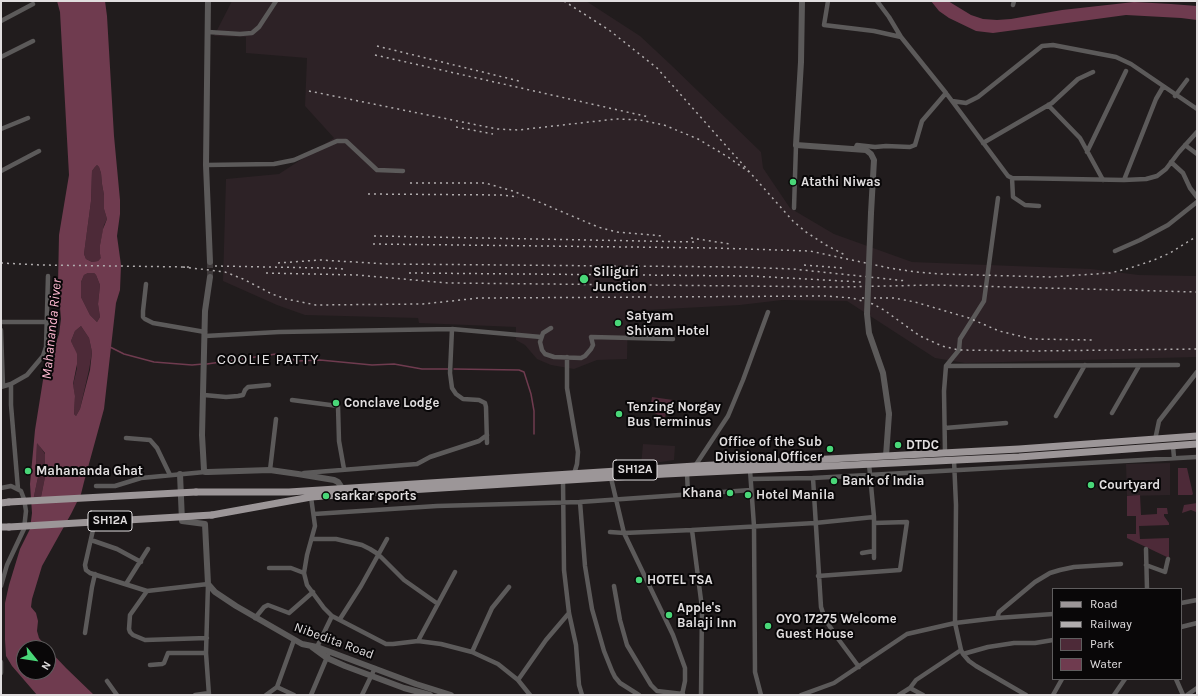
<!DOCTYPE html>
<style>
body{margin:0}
#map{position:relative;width:1198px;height:696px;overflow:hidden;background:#211c1d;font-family:Karla,sans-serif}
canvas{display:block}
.frame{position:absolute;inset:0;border:2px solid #e1dedf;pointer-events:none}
.legend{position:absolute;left:1052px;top:588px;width:130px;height:92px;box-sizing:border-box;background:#090708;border:1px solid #5f5d5e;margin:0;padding:5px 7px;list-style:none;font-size:12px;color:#e1dedf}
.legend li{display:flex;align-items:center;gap:8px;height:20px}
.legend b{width:20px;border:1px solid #5f5d5e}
.north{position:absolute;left:16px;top:640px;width:40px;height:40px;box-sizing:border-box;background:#090708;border:1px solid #5f5d5e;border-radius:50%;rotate:120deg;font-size:11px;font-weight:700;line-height:16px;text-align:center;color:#e1dedf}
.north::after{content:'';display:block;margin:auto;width:14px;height:18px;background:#49d778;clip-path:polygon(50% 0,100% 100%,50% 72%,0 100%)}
</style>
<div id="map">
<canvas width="1198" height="696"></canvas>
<div class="frame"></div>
<ul class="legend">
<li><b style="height:5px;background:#9c9698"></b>Road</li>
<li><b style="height:5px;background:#b1adae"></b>Railway</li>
<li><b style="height:11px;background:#4d2a38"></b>Park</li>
<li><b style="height:11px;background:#6f3b4f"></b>Water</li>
</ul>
<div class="north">N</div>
</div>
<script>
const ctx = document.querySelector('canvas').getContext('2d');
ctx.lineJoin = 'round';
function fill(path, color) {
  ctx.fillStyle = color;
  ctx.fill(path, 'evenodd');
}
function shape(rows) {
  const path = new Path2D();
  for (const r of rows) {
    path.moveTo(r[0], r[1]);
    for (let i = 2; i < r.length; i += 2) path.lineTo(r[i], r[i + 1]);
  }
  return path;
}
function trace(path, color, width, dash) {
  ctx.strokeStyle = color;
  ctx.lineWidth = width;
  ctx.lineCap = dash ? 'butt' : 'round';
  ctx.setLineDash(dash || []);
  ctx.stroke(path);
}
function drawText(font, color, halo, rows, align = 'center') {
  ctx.font = font + ' Karla,sans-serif';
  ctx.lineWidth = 4;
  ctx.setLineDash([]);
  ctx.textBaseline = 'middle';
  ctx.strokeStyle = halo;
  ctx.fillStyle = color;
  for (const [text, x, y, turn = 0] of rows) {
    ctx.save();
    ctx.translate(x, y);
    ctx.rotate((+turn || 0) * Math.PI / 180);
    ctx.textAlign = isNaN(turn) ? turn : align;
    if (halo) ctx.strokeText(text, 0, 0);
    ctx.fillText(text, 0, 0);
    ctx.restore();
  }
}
fill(shape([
 [232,1,586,1,640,36,670,64,761,152,763,168,790,208,834,234,912,262,1091,269,1139,275,1197,276,1197,357,965,363,935,358,847,301,782,300,740,305,628,311,627,359,597,360,574,369,551,365,537,359,525,345,516,340,516,327,419,323,418,318,305,315,277,305,223,281,226,179,279,174,334,138,305,106,307,58,246,53,246,37,214,36],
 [643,444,675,446,674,460,641,465],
 [1170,463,1170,495,1127,496,1126,464]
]), '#2d2226');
fill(shape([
 [97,165,99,167,101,173,102,184,104,195,104,209,107,219,104,225,100,245,100,254,102,258,98,261,92,262,86,259,84,254,91,201,92,171,95,167],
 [88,273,94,273,96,275,100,285,98,304,100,317,97,322,90,315,81,297,81,282,84,275],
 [81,326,89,338,92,352,89,370,80,409,76,416,74,414,75,396,73,385,77,368,74,348,71,341,75,331],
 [652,397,673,400,667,409,665,418,650,411],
 [37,442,45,454,45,477,41,497,33,501,38,477,36,466],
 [1178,468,1187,468,1193,494,1192,495,1178,495],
 [1140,495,1141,515,1157,514,1157,508,1167,508,1168,514,1164,514,1164,516,1169,523,1169,525,1139,526,1140,539,1169,538,1169,558,1127,538,1127,534,1136,534,1136,516,1127,516,1127,496],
 [1197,503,1197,514,1196,512,1191,510,1182,513,1184,505]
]), '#4d2a38');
fill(shape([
 [57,1,105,1,107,16,114,136,120,200,120,214,117,236,121,265,120,290,116,303,104,409,84,482,81,494,71,514,42,566,32,599,31,607,36,613,38,621,37,631,39,638,47,648,24,648,24,672,48,672,48,649,66,668,94,695,37,695,12,666,6,656,5,640,5,603,9,585,20,549,30,529,32,513,30,484,35,430,43,380,59,334,61,319,58,284,59,235,69,175,60,12],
 [97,165,99,167,101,173,102,184,104,195,104,209,107,219,103,229,100,245,100,254,101,258,98,261,92,262,86,259,84,254,91,201,92,171,95,167],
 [88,273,94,273,96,275,100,285,98,304,100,317,97,322,90,315,81,297,81,282,84,275],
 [81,326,89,338,92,352,90,370,80,409,76,416,74,414,75,396,73,384,77,364,77,354,71,341,75,331],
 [37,443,45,453,45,477,41,497,33,501,38,477,36,466],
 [931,1,948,1,971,15,983,19,997,20,1011,19,1062,10,1134,2,1171,4,1197,6,1197,20,1181,18,1126,15,993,33,976,31,949,18,939,11]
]), '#6f3b4f');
trace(shape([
 [110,347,124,354,154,362,192,365,203,364],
 [207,364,276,354,297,361,320,360,372,365,394,364,422,369,450,369],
 [454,369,519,370,524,372,531,394,534,411,534,434]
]), '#6f3b4f', 1.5);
trace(shape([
 [210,277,210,262]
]), '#3e393a', 6, [6, 3]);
trace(shape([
 [828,1,824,25,874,31,901,37],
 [877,1,889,17,901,37,946,93,1008,176,1012,178,1124,180,1146,179,1157,176,1166,169,1179,152,1197,132],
 [1013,5,1014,1],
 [1,21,33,4],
 [208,32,240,34,252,33,259,27,276,1],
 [1,57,33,41],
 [1175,96,1187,80],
 [952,101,966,103,978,97,1042,46,1053,45,1116,57,1131,64,1197,109],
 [1048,105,1080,138,1103,180],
 [1,129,28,118],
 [983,143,1052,103,1078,79,1093,72],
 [1185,145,1197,154],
 [855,149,857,145,875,147,886,146,910,147,915,145,922,121,946,93],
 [1087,152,1126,71],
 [1171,162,1183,173,1190,188,1197,197],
 [206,165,274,164,294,160,337,141,346,141,377,170,403,171],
 [1,171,39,151],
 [1012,178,1013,197,1025,205,1039,206],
 [1124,180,1156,99,1163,87],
 [794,208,796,145],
 [1115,251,1140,240,1168,225,1197,202],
 [146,284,143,311,143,317,145,319,153,323,205,332],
 [1,322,47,322],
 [551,328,543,333,540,342,542,350,545,354,554,357,581,358,585,356,591,349,593,345,591,337,673,339],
 [452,329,450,373,452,388,456,394,463,399,479,400,485,403,486,407,487,443],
 [1,330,3,386],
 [205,336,279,332,452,329,541,337],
 [567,357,567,388,578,452,577,464,574,474],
 [946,366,1178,365],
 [11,384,11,405,18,489],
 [1,387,11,384,27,375,43,356,46,347,48,276],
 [204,395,226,397,238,396,243,395,245,390,248,387,269,385],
 [292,400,338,406,339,441,344,469],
 [1112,413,1139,366],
 [1056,416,1085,365],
 [945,428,1006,423],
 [126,438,150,440,157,448,170,475],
 [1155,440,1159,421,1197,372],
 [1173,446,1174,458],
 [945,453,944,391,946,366,959,350,960,339,984,301,998,198],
 [954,460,956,505,955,623,961,650,963,654,969,661,976,666,1026,695],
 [869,464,874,517,874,558],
 [695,466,728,416,743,380,768,312],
 [270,470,276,419],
 [750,470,754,526,755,672,761,695],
 [304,473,417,464,430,457,479,441,487,435],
 [687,473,688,495],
 [611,478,624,533,673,635,685,668,685,681,682,695],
 [813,478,821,607,825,619,836,636,859,667],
 [751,479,813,478,1197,457],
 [563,481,564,570,569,613,576,645,579,685,582,695],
 [96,486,115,486,141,478,205,472],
 [1,488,11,486,21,491,24,499,26,511,24,529,7,565,1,586],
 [311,497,315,526,307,555,304,573,307,585,324,608,332,616,386,644,393,644,418,641,441,644,472,652,498,664,518,680,530,695],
 [580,502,585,566,592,609,604,651,612,671,615,677,620,683,639,695],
 [314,514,437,506,580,502,751,490],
 [93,530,85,565,86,570,90,573,147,591,208,584,206,653,209,695],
 [692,530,702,608,701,695],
 [610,532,624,533,692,530,815,523,874,517],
 [312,539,336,539,362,545,370,549,378,554,404,580,438,604],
 [91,540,117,549,141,562],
 [1146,549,1147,589],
 [862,553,874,551],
 [1146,565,1165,572,1168,559],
 [269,568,291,568,304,573],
 [818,576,900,570,907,522,874,523],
 [126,584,148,549],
 [614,586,620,620,627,645,651,685,657,691,683,694],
 [147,591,130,615,129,629,130,632,133,635,145,640,207,638],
 [1181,603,1197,600],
 [255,618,264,607,268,605,289,613,313,592],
 [997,618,999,612,1035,582,1050,573,1060,570,1074,567,1121,564],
 [340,619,361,586,387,539],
 [1181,627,1197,623],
 [85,633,92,587,95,574],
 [418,641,455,572],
 [317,647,332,616],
 [472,652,492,608,509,587],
 [963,654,988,647,1014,643,1035,643,1053,640],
 [1,662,1,673],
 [150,665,162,664,164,663,168,653,206,653],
 [1176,679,1183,695],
 [518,680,546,640,569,613],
 [107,681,117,695],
 [277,687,294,695],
 [910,688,923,695],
 [195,695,209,693],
 [266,695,277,687,294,640],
 [311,695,328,655],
 [362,695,375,668],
 [801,695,834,683,907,634,955,623,997,618,1053,614],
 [899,695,910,688,916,680,961,650],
 [1053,695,1062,679],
 [1114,695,1125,679],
 [1187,695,1197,688]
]), '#5c5a5a', 4.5);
trace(shape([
 [208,1,206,165,210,262],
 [802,1,801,62,796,145,866,150,871,154,874,160,871,213],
 [210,277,205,311,202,435,204,470,205,472,208,472,270,470,298,474,334,480,338,482,342,488],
 [886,456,889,414],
 [180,474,182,521,205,524,208,584,215,592,236,606,302,644,317,647,416,684,451,695],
 [312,647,327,658,345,666,404,688,430,695]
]), '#5c5a5a', 6);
trace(shape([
 [196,492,289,492,695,466,1019,449,1197,436],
 [1,503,9,502],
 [212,515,311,497,393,491,665,474,1019,457,1197,444],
 [1,527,9,527]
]), '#9c9698', 7);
trace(shape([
 [564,1,609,30,657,68,793,221,806,232,826,245,845,255],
 [377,46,519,81],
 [375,55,649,117],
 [309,91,497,129,518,130,616,119,640,120,664,125,698,139,728,157,749,172],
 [456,127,493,134],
 [410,183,485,183,513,191,598,227,617,232,663,236],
 [368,194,502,195,518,197],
 [374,236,696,242],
 [691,238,730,244],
 [373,244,714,248,810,251,889,268,916,272,941,274,1050,277,1110,273,1130,268,1154,260,1170,253,1197,236],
 [1,263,41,265,189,267],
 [278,263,320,260,388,264,738,267,793,269,907,281],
 [804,265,842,268],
 [215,266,324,268,345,269],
 [183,267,225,272,243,279,272,294,286,299,316,305,423,304,479,298,826,296,852,298,873,304,884,310,920,336,942,346,959,350,1034,351,1197,349],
 [266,273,357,275,448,283,840,287,933,285,1197,292],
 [409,273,751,276,861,282],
 [862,298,894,298,915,302,969,318,999,331,1032,339,1092,340]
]), '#b1adae', 1.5, [2, 4]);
trace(shape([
 [871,213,867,314,869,333,883,373,889,414]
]), '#5c5a5a', 6);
trace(shape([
 [9,502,196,492],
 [9,527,212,515]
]), '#9c9698', 7);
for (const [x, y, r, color] of [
 [793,182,4,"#49d778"],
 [584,279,5,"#49d778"],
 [618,323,4,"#49d778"],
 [336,403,4,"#49d778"],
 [619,414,4,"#49d778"],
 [898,445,4,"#49d778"],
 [830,449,4,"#49d778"],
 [28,471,4,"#49d778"],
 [834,481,4,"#49d778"],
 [1091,485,4,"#49d778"],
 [730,493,4,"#49d778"],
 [748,495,4,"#49d778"],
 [326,496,4,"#49d778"],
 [639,580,4,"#49d778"],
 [669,615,4,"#49d778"],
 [768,626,4,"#49d778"]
]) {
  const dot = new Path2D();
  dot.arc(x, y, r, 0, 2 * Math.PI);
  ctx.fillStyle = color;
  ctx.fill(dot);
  trace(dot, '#090708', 1.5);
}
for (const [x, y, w] of [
 [635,470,44],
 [110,521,44]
]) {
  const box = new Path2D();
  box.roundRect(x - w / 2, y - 10, w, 20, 3);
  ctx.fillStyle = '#090708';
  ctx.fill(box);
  trace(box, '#e1dedf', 1);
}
drawText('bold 12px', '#e1dedf', null, [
 ["SH12A",635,470],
 ["SH12A",110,521]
]);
drawText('bold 13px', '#e1dedf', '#090708', [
 ["Atathi Niwas",801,182],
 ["Siliguri",593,272],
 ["Junction",593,287],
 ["Satyam",626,316],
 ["Shivam Hotel",626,331],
 ["Conclave Lodge",344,403],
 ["Tenzing Norgay",627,407],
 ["Bus Terminus",627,422],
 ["Office of the Sub",822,442,"right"],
 ["Divisional Officer",822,457,"right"],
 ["DTDC",906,445],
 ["Mahananda Ghat",36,471],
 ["Bank of India",842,481],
 ["Courtyard",1099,485],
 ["Khana",722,493,"right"],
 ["Hotel Manila",756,495],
 ["sarkar sports",334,496],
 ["HOTEL TSA",647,580],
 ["Apple's",677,608],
 ["Balaji Inn",677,623],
 ["OYO 17275 Welcome",776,619],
 ["Guest House",776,634]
], 'left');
drawText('13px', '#e1dedf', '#090708', [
 ["Nibedita Road",334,641,20]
]);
drawText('italic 14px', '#fdb8d0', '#090708', [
 ["Mahananda River",52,329,-84]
]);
ctx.letterSpacing = '1px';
drawText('15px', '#e1dedf', '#090708', [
 ["COOLIE PATTY",268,360]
]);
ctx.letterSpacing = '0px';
</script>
